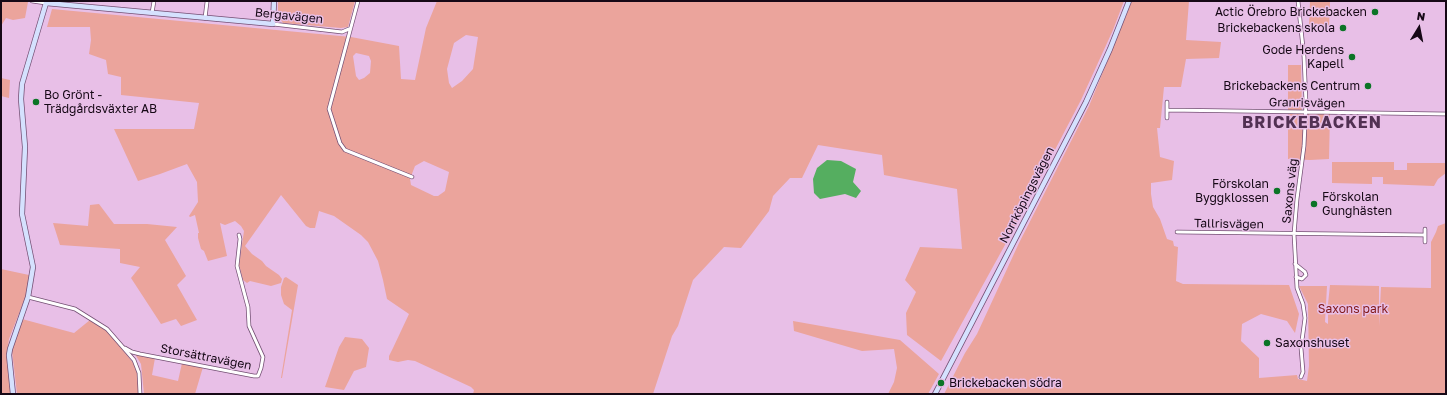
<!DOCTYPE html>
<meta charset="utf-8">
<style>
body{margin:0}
#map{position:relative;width:1447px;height:395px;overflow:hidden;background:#e8bfe7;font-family:"Golos Text",sans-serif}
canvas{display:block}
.frame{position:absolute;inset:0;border:2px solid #160816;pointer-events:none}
.north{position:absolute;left:1399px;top:8px;width:40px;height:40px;-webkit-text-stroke:3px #e8bfe7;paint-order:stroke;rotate:10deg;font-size:11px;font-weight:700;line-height:16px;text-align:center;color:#160816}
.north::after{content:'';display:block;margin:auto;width:14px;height:18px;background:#160816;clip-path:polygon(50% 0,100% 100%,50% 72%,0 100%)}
</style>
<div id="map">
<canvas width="1447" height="395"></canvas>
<div class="frame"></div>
<div class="north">N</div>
</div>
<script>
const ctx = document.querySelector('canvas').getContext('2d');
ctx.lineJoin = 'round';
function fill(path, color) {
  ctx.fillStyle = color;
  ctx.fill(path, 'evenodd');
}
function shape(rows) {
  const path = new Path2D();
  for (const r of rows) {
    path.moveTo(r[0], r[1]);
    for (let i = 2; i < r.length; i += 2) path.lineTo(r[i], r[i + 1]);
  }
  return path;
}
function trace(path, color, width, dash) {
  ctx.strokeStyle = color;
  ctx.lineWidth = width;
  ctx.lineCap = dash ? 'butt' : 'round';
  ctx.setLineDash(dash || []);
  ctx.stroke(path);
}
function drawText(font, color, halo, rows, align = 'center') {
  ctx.font = font + ' "Golos Text",sans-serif';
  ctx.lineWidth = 3;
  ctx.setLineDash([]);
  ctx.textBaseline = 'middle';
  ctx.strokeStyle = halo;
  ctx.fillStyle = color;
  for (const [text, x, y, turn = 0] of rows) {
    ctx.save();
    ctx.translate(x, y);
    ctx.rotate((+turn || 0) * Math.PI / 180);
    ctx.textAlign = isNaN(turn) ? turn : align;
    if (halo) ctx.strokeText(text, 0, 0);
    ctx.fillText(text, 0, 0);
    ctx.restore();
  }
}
fill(shape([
 [1,1,28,2,25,18,13,20,6,18,1,26],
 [278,1,355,1,348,27,341,28,283,23,278,16],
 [437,1,1124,1,1113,30,1081,100,1011,234,941,361,907,335,906,313,916,292,905,280,920,247,962,249,957,189,884,175,882,155,818,145,802,178,790,178,773,196,769,211,741,248,724,247,693,280,678,326,672,336,653,394,473,394,474,390,471,387,415,361,408,360,398,362,389,360,389,356,393,348,409,314,387,299,383,280,378,261,368,242,361,235,334,216,319,211,315,228,310,228,306,226,281,195,245,246,252,254,262,261,266,266,279,275,282,279,281,283,271,286,250,281,247,283,243,280,239,265,244,231,241,226,235,221,225,225,220,223,227,256,208,261,204,251,201,249,198,238,198,233,199,233,195,215,190,217,189,216,198,202,197,182,187,164,160,174,138,181,114,129,194,129,199,103,121,95,121,77,108,74,106,60,89,54,91,40,90,27,47,27,52,9,351,37,399,46,401,79,415,80,426,28],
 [466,35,478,37,473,69,462,81,452,88,449,83,447,69,454,43],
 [356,53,369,56,371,61,370,73,364,78,359,80,356,76,353,56],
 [424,161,449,172,445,191,438,196,434,196,411,185,410,179,415,166],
 [1132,1,1189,1,1186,40,1221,42,1219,58,1186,59,1181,87,1164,87,1160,128,1157,128,1160,157,1174,161,1172,180,1151,183,1151,194,1153,207,1160,219,1167,239,1173,241,1174,246,1178,247,1176,281,1183,284,1289,285,1299,314,1295,333,1287,321,1261,314,1242,324,1241,341,1259,358,1259,378,1297,375,1298,379,1307,381,1309,366,1308,304,1299,286,1327,286,1325,322,1328,324,1328,304,1330,285,1379,286,1379,326,1381,287,1431,288,1431,242,1436,232,1438,226,1446,223,1446,394,944,394,965,353,977,334,1019,243,1089,106],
 [1310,1,1330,1,1329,26,1309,26],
 [1288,65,1301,65,1302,114,1330,114,1329,159,1310,160,1288,159],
 [1,78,10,80,9,98,1,96],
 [1332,162,1394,162,1394,170,1407,170,1407,163,1446,163,1446,173,1438,179,1434,186,1383,184,1383,177,1372,177,1372,184,1332,183],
 [99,204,114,224,147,224,177,227,165,240,186,276,177,285,197,320,181,326,176,319,161,324,131,278,140,267,120,263,120,249,60,245,53,223,88,226,90,205],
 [1,269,29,275,27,293,9,339,7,354,12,394,1,394],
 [286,277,298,285,282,378,281,378,292,310,284,304,281,295,281,287,284,278],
 [22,319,74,333,90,320,108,332,135,365,138,377,138,394,17,394,12,351,14,341],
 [793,321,900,340,939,374,928,394,888,394,894,382,897,368,894,349,862,351,794,331],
 [345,337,362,339,369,348,366,367,354,371,344,390,325,387,339,347],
 [135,354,155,358,152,375,178,381,182,363,203,367,195,394,144,394,141,364]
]), '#eba49c');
fill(shape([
 [827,160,841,161,856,169,853,182,861,191,856,198,845,194,820,199,814,193,813,179,817,168]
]), '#55ae60');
const street = shape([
 [32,1,46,3],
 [358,1,329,109,330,112,340,143,345,150,412,177],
 [1298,1,1304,57,1306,103,1304,146,1297,199,1294,234,1297,288,1303,304,1305,318,1301,348,1303,372,1301,377],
 [152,13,154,1],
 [205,18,207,2],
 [273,24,342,32,349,29],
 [1167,102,1167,118],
 [1167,110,1446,114],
 [1177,232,1425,235],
 [1425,242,1425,229],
 [1295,264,1305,272,1306,275,1302,279,1296,277],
 [28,297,75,309,107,329,134,360,139,373,140,394],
 [125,348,132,352,140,354,254,376,258,376,261,368,263,357,249,326,248,307,237,266,240,239,239,235]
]);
const secondary = shape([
 [13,394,9,355,10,349,28,297,33,267,22,214,25,147,21,99,22,84,46,3,273,24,274,1],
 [935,394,1086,102,1110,49,1129,1]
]);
trace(street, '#734f73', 4.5);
trace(secondary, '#734f73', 6);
trace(street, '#fff', 3);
trace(secondary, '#d5e1fe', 4.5);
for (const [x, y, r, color] of [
 [1375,12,4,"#0b7426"],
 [1343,28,4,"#0b7426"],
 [1352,57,4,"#0b7426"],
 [1368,86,4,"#0b7426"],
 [36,102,4,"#0b7426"],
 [1277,191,4,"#0b7426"],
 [1314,204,4,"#0b7426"],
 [1267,343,4,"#0b7426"],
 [941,383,4,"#0b7426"]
]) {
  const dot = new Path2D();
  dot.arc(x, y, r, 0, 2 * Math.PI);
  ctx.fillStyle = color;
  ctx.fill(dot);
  trace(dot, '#e8bfe7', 1.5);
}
drawText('12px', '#160816', '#e8bfe7', [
 ["Actic Örebro Brickebacken",1367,12],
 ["Brickebackens skola",1335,28],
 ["Gode Herdens",1344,50],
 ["Kapell",1344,64],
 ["Brickebackens Centrum",1360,86],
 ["Bo Grönt -",44,95,"left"],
 ["Trädgårdsväxter AB",44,109,"left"],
 ["Förskolan",1269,184],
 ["Byggklossen",1269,198],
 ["Förskolan",1322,197,"left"],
 ["Gunghästen",1322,211,"left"],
 ["Saxonshuset",1275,343,"left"],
 ["Brickebacken södra",949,383,"left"]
], 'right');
drawText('12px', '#160816', '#e8bfe7', [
 ["Bergavägen",289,16,6],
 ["Granrisvägen",1307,103,1],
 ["Saxons väg",1290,191,-84],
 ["Norrköpingsvägen",1027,195,-63],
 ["Tallrisvägen",1229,224,1],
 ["Storsättravägen",206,357,11]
]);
drawText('12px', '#801919', '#e8bfe7', [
 ["Saxons park",1353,309]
]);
ctx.letterSpacing = '1px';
drawText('bold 16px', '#523153', '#e8bfe7', [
 ["BRICKEBACKEN",1312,123]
]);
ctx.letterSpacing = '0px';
</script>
